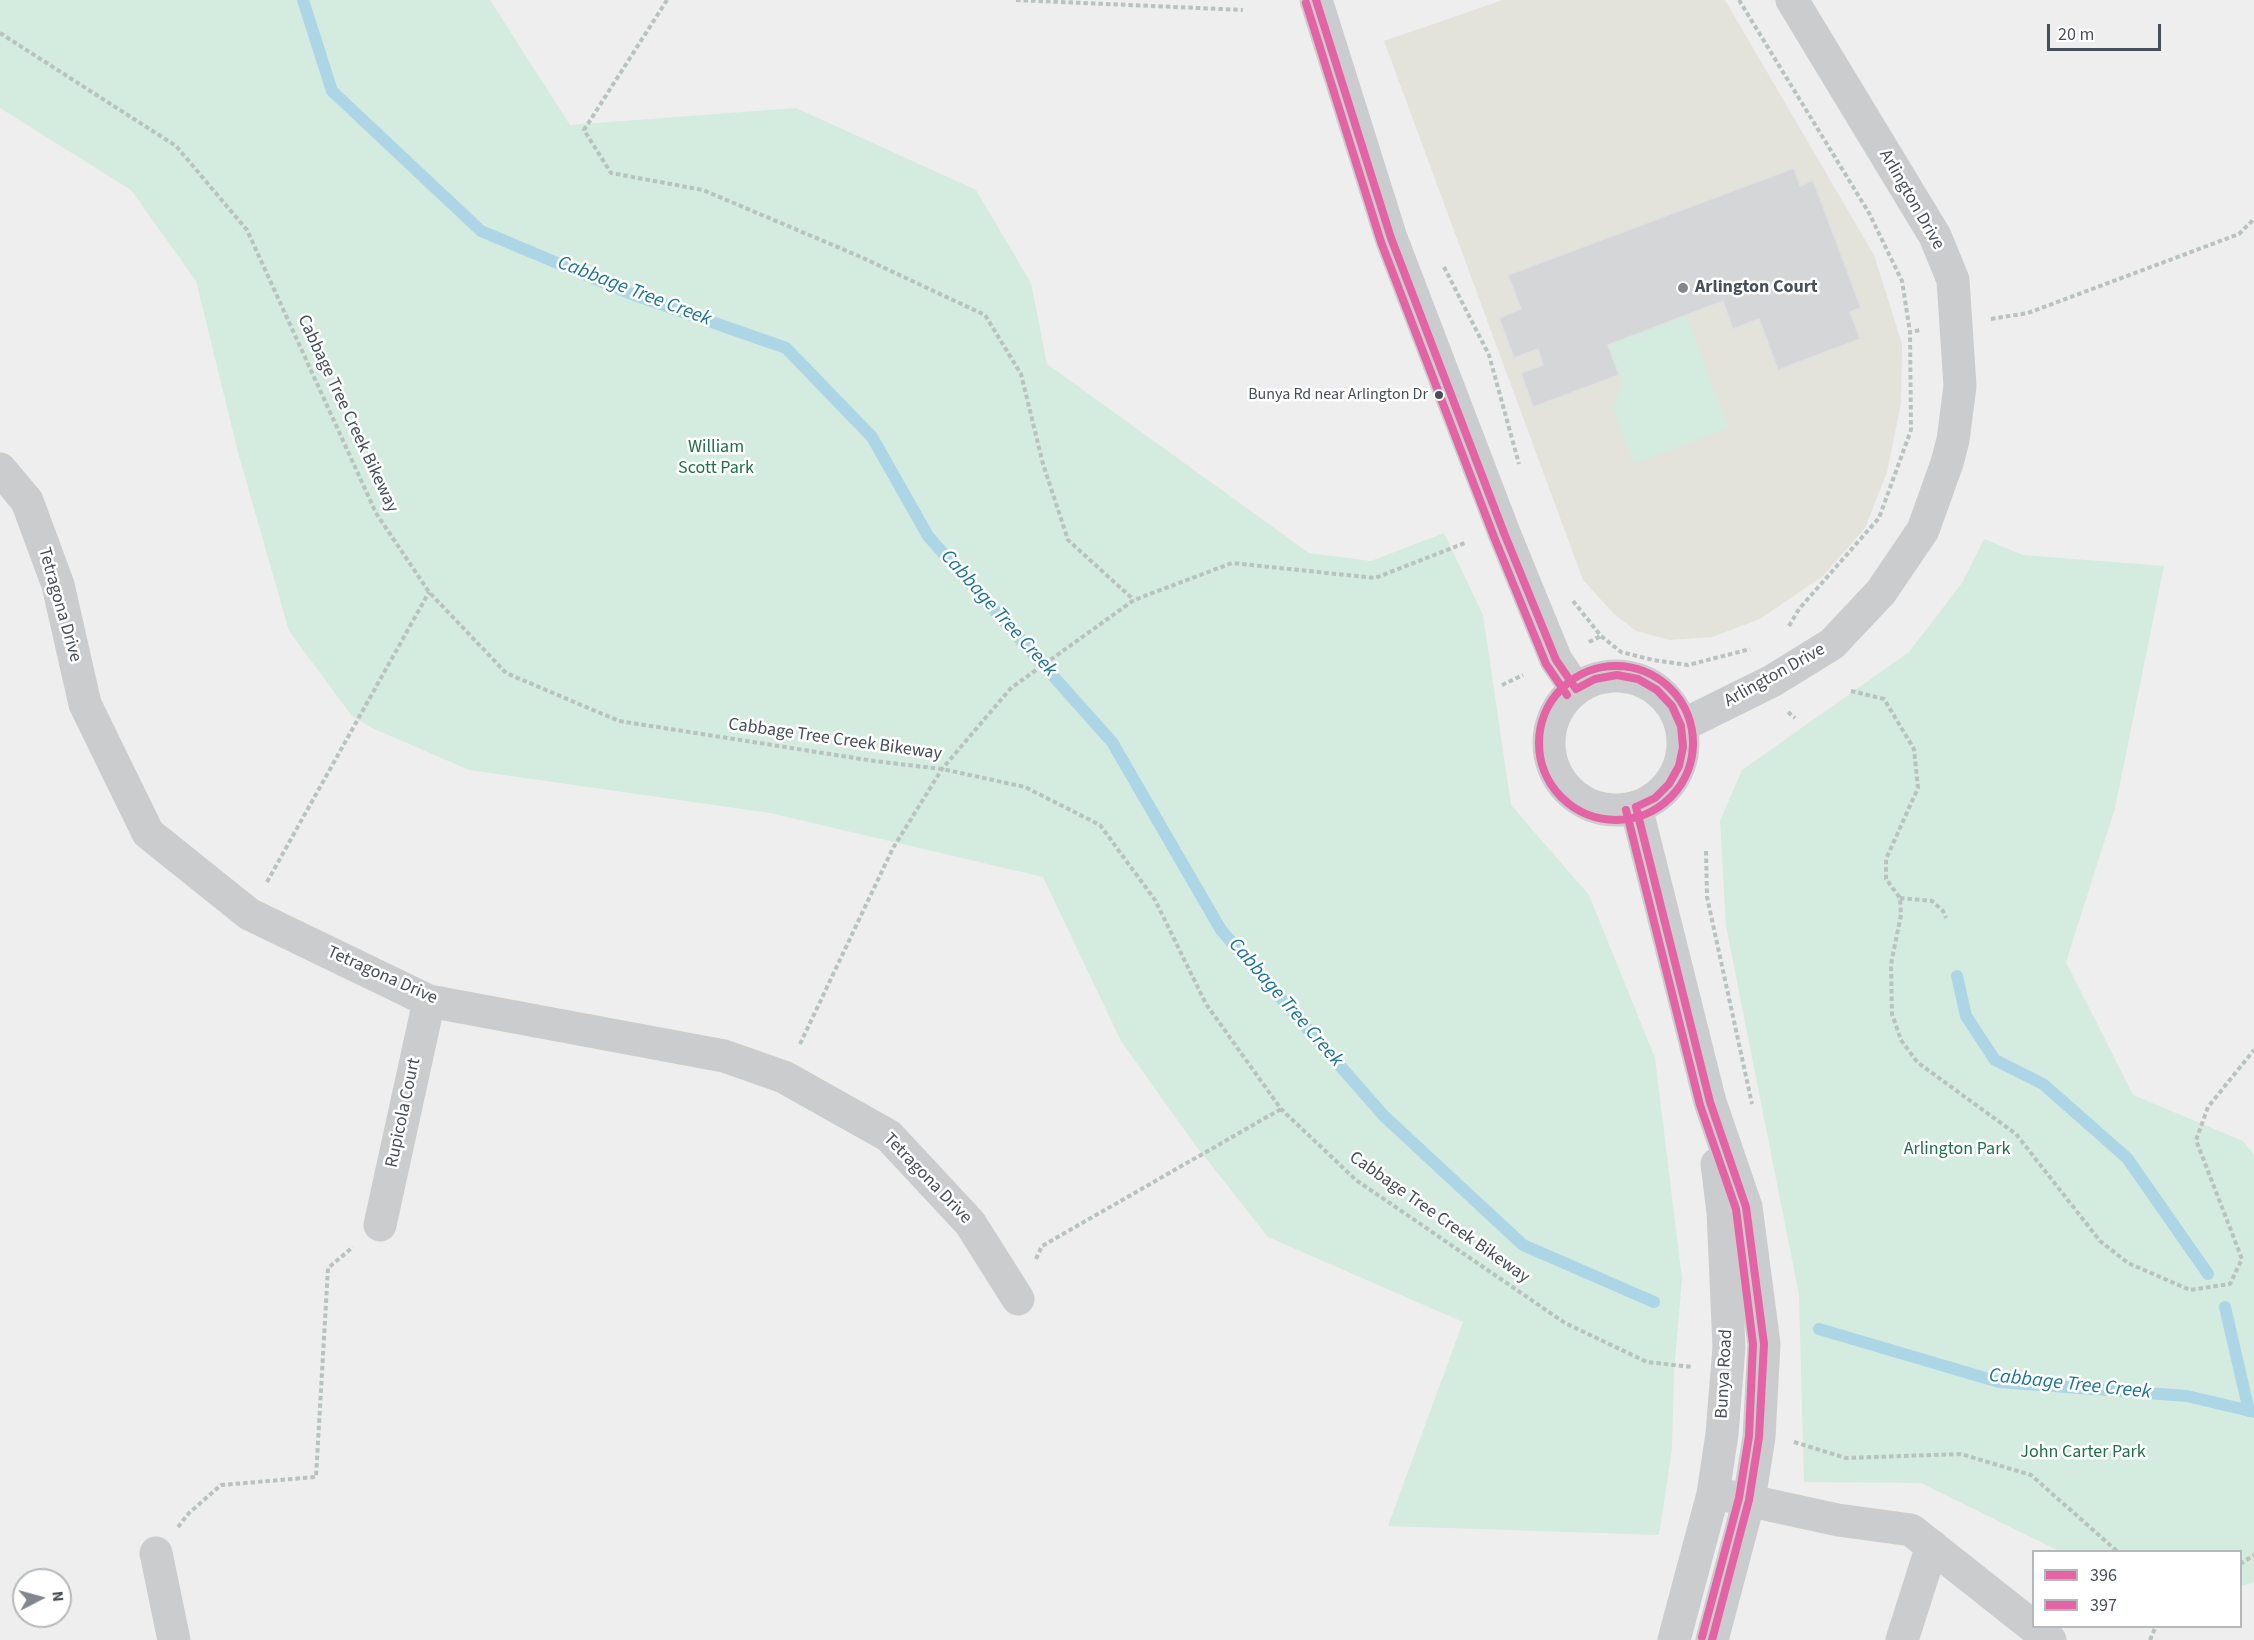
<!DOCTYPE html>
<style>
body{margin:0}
#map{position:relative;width:2254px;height:1640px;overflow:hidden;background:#eee;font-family:"Source Sans 3",sans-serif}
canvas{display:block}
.legend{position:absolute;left:2032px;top:1550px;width:210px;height:78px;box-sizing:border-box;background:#fff;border:2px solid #b5b9bc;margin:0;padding:8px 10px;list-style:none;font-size:18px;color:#474f58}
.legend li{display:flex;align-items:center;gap:12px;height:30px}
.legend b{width:30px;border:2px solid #b5b9bc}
.north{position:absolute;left:12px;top:1568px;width:60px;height:60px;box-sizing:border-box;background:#fff;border:2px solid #b5b9bc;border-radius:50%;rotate:84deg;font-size:16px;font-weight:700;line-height:24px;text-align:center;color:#474f58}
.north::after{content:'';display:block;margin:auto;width:21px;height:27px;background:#81878c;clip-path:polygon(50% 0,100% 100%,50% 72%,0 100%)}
.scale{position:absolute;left:2047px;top:24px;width:114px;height:27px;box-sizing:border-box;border:3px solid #474f58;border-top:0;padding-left:8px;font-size:18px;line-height:21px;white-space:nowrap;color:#474f58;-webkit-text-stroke:4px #fff;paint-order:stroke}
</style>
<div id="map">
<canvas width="2254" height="1640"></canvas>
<ul class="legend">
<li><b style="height:8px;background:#e463a4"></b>396</li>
<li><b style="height:8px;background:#e463a4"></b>397</li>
</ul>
<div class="north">N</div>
<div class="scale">20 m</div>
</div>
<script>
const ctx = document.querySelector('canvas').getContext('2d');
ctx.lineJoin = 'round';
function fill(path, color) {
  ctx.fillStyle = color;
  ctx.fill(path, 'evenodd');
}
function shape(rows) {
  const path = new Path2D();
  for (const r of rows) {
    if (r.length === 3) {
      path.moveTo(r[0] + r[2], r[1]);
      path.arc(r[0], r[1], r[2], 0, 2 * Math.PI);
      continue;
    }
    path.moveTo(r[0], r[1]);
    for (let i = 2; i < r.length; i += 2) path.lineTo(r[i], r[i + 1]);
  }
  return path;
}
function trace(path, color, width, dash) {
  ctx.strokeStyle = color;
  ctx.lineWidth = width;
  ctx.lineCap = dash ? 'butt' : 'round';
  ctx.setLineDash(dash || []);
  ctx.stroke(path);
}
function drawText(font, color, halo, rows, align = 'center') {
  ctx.font = font + ' "Source Sans 3",sans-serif';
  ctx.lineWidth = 5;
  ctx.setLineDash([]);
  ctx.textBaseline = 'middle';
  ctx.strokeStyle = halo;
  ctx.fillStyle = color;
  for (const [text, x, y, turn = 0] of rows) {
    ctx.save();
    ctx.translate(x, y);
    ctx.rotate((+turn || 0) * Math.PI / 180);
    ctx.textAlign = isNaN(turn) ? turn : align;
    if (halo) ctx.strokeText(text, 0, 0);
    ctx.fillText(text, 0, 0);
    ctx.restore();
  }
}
fill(shape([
 [1503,0,1725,0,1874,255,1902,344,1901,403,1887,472,1865,528,1823,576,1760,619,1712,637,1670,640,1636,631,1614,614,1583,580,1384,41]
]), '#e3e2db');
fill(shape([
 [0,0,490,0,570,125,796,108,976,190,1031,283,1047,364,1309,553,1371,561,1444,533,1483,615,1511,805,1589,895,1655,1058,1682,1279,1674,1371,1672,1449,1659,1535,1388,1526,1463,1322,1268,1237,1193,1142,1121,1041,1043,877,770,813,469,770,370,727,352,716,289,631,239,456,196,281,131,190,0,108],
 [1686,315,1729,428,1634,464,1613,409,1622,384,1608,345],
 [1984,539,2023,555,2164,566,2115,808,2066,962,2133,1095,2243,1141,2254,1155,2254,1582,2241,1586,2240,1552,2059,1551,1921,1483,1804,1482,1799,1295,1726,926,1720,821,1742,770,1909,652,1962,583]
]), '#d4ebdf');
trace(shape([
 [303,0,332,91,481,231,629,293,786,348,872,437,928,536,1112,742,1221,930,1384,1116,1523,1245,1654,1302],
 [1957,976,1966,1016,1995,1060,2043,1084,2127,1158,2208,1274],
 [2225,1307,2249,1411],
 [1819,1329,1999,1382,2187,1396,2254,1412]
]), '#acd6e5', 12);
const building = shape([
 [1794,168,1800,186,1813,180,1861,308,1850,312,1860,339,1778,370,1759,319,1733,329,1723,301,1608,345,1619,375,1533,407,1521,373,1543,365,1538,349,1514,358,1499,318,1521,309,1508,275,1794,168]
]);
fill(building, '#d5d6d8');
trace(building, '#dfe0e1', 1.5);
trace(shape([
 [667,0,584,130,611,173,703,190,861,257,985,315,1021,374,1043,464,1068,540,1134,600],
 [1016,0,1243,10],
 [1739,0,1869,213,1902,281,1910,332],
 [0,33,176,146,247,230,376,513,429,592,506,673,619,721,874,761,942,769,1025,787,1100,825,1155,900,1206,1004,1281,1109,1356,1180,1565,1323,1647,1362,1692,1367],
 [1444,267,1489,355,1519,464],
 [1991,319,2028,313,2239,234,2254,219],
 [1573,601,1601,636,1621,652,1653,660,1688,665,1750,649],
 [1789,626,1799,609,1879,518,1911,430,1910,332,1921,330],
 [1589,642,1601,636],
 [1502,685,1523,675],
 [1851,691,1884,699,1914,749,1918,788,1886,859,1886,879,1900,898,1901,915,1891,964,1892,1014,1901,1040,1917,1062,2016,1134,2100,1241,2128,1263,2190,1290,2230,1284,2242,1259,2196,1140,2208,1107,2254,1050],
 [1788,712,1795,718],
 [1706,851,1707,897,1752,1104],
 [267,882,429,592],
 [1900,898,1932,901,1943,911,1946,918],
 [800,1044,893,848,942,769,1011,688,1134,600,1232,563,1375,578,1465,543],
 [1036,1259,1042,1246,1281,1109],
 [1794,1442,1846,1458,1961,1454,2031,1475,2118,1552],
 [178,1527,189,1513,221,1485,316,1477,328,1268,353,1247],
 [2240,1564,2254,1555],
 [2150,1640,2156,1626]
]), '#b8c2bf', 4, [4.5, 3]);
trace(shape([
 [1316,0,1391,238,1504,533,1556,660,1576,689],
 [0,469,27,501,58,585,85,704,148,833,249,914,429,1001,724,1056,784,1077,889,1136,970,1223,1018,1299],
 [1616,743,67],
 [1681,726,1772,681,1832,644,1881,592,1923,530,1947,463,1953,440,1960,386,1953,280,1935,236,1792,0],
 [1636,807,1710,1102,1746,1207,1764,1344,1759,1437,1749,1500,1712,1640],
 [380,1225,429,1001],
 [1728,1496,1838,1520,1911,1530,2050,1640],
 [156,1553,174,1640],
 [1674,1640,1713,1494,1722,1434,1729,1347,1723,1212,1717,1164],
 [1902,1640,1932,1546]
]), '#caccce', 33);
trace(shape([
 [1316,0,1391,238,1504,533,1556,660,1576,689],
 [1576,689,1595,679,1617,675,1638,679,1657,690,1672,706,1681,726,1683,747,1679,766,1669,784,1655,798,1636,807],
 [1636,807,1710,1102,1746,1207,1764,1344,1759,1437,1749,1500,1712,1640]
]), '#e463a4', 8);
trace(shape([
 [1306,3,1381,242,1494,537,1546,664,1567,695],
 [1616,743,77],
 [1626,810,1700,1105,1736,1209,1753,1344,1749,1436,1739,1498,1702,1637]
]), '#e463a4', 8);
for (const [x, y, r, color] of [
 [1683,288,6,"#81878c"],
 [1439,395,5,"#474f58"]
]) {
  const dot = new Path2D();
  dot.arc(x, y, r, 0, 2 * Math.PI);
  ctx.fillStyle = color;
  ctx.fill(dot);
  trace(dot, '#fff', 2);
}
drawText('16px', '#474f58', '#fff', [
 ["Bunya Rd near Arlington Dr",1428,395]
], 'right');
drawText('18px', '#474f58', '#fff', [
 ["Arlington Drive",1911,200,60],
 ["Cabbage Tree Creek Bikeway",347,414,65],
 ["Tetragona Drive",59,605,74],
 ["Arlington Drive",1775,676,-29],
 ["Cabbage Tree Creek Bikeway",835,740,8],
 ["Tetragona Drive",382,976,24],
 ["Rupicola Court",404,1113,-78],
 ["Tetragona Drive",927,1179,46],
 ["Cabbage Tree Creek Bikeway",1439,1218,35],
 ["Bunya Road",1725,1374,-87]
]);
drawText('bold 18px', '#474f58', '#fff', [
 ["Arlington Court",1695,288]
], 'left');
drawText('18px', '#20704e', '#fff', [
 ["William",716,448],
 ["Scott Park",716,469],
 ["Arlington Park",1957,1150],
 ["John Carter Park",2083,1453]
]);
drawText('italic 20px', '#1b7497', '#fff', [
 ["Cabbage Tree Creek",634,292,21],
 ["Cabbage Tree Creek",998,614,48],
 ["Cabbage Tree Creek",1285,1003,49],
 ["Cabbage Tree Creek",2070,1385,6]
]);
</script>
